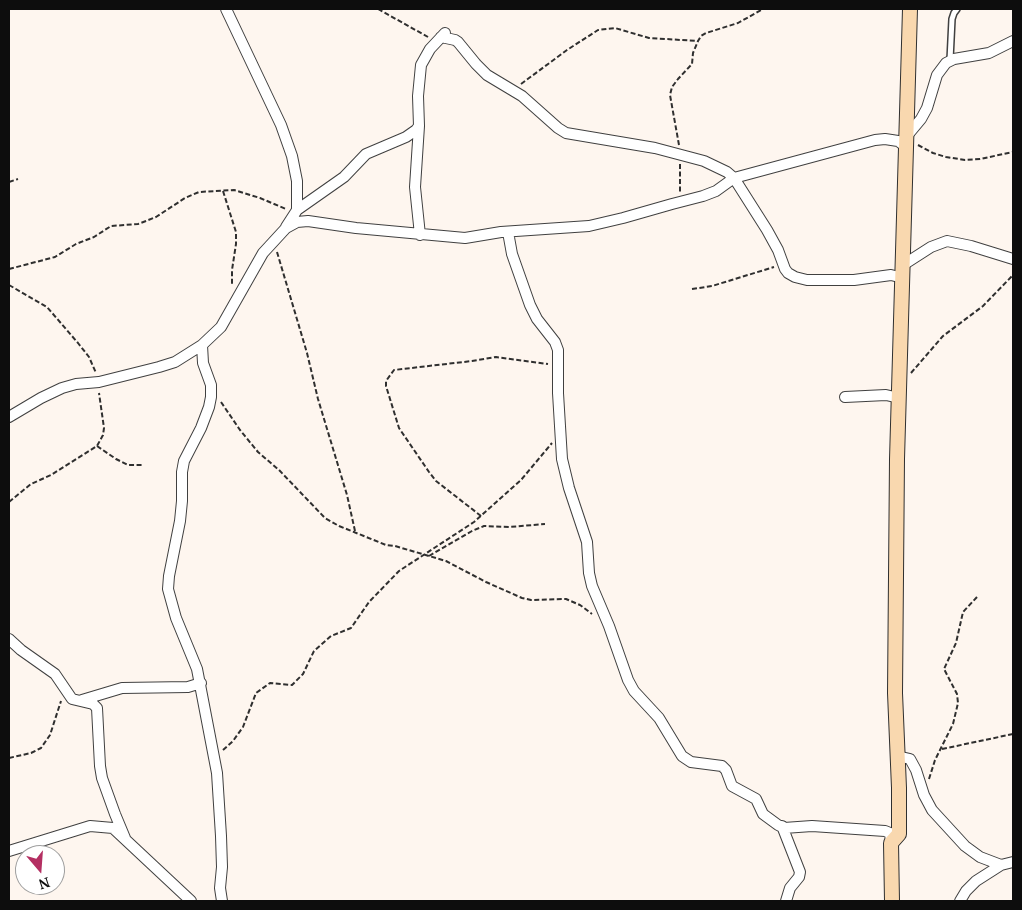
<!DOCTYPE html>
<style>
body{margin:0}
#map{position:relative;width:1022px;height:910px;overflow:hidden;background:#fef6ef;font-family:"PT Serif",serif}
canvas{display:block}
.frame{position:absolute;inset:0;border:10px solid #0d0d0d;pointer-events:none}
.north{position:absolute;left:15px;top:845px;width:50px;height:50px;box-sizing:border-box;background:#fff;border:1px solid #9e9e9e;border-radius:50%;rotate:162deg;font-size:14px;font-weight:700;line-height:20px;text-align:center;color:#0d0d0d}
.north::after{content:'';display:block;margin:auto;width:18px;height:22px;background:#b42f62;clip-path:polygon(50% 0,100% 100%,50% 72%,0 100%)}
</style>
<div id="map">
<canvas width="1022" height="910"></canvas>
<div class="frame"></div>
<div class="north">N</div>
</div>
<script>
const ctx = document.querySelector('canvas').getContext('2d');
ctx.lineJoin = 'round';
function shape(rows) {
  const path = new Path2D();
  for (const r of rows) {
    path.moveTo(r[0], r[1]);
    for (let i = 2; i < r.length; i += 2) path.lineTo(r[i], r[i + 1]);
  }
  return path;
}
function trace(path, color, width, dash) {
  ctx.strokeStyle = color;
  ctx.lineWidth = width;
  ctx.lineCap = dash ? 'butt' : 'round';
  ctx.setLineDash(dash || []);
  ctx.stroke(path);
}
const lane = shape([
 [950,60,952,19,954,13,957,9]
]);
const street = shape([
 [226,9,281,125,292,156,297,181,297,210,286,227],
 [441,37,455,40,458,42,476,64,487,75,522,96,558,128,566,133,655,148,704,161,727,172,734,178,767,230,778,250,785,269,788,273,795,277,807,280,854,280,891,275,903,278],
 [906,137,921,119,927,108,937,75,946,63,954,59,989,53,1013,41],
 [297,210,344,177,366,154,406,137,416,130,419,126],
 [508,232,512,254,530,305,537,319,555,342,558,350,558,393,562,459,569,488,587,542,589,573,592,586,609,626,628,680,634,691,659,718,682,756,691,762,722,766,726,770,732,786,756,799,763,814,778,825,784,828,812,826,885,831,890,833,891,843],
 [420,235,415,187,419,126,418,96,421,65,430,49,445,33],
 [903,265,931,247,947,241,971,246,1013,259],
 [202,345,203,363,211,385,211,397,209,407,201,428,184,461,182,472,182,501,180,521,169,576,168,589,176,618,197,669,217,773,221,836,222,867,220,888,222,901],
 [845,397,886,395,899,398],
 [9,417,41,398,62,388,76,384,99,382,159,367,175,362,202,345,221,327,263,253,286,228,297,222,308,221,356,228,465,238,501,232,589,226,623,218,672,204,703,196,716,191,734,178,875,140,885,139,898,141,906,147],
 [9,639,21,650,55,674,72,699,93,704,97,708,100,766,102,778,115,814,125,838],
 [82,700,122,688,188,687,201,683],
 [897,756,910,759,916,770,924,795,932,810,965,846,980,857,1001,865],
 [782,826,800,872,799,877,790,888,786,901],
 [9,851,90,826,113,828,191,901],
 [960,901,966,891,976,881,1001,865,1013,862]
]);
const secondary = shape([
 [892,901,891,843,899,834,899,788,895,693,897,459,910,9]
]);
trace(lane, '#404040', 8);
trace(street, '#404040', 12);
trace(secondary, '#2f2f2f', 16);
trace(shape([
 [378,9,428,37],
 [521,84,567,50,598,30,615,28,649,38,698,41],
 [679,145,670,95,672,87,678,79,692,64,693,53,698,41,701,36,706,33,738,23,763,9],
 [918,145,933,153,946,157,965,160,980,159,1013,152],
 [680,164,680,192],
 [1013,171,1013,184],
 [9,182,18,179],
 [223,191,236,232,236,244,232,270,232,286],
 [277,252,307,353,318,399,347,495,355,531],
 [9,269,55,257,76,244,94,237,111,226,138,224,146,221,156,217,185,198,199,192,234,190,260,198,286,209],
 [9,285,47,307,78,343,89,357,96,373],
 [692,289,712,286,774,267],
 [911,373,943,336,983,306,1013,275],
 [221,402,240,430,258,452,279,470,325,518,339,526,386,545,395,546,446,561,486,582,522,598,531,600,566,599,580,605,592,614],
 [97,446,116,459,128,465,143,465],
 [9,502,31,484,51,475,97,446,103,435,104,428,99,393],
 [481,516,436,481,429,472,399,428,386,386,386,381,394,370,472,361,496,357,548,364],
 [429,556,472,531,484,526,509,527,545,524],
 [942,749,1013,734],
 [223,750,233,741,243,727,256,693,270,683,292,685,303,674,314,651,331,636,351,628,369,602,399,571,474,522,521,480,552,443],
 [9,758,31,753,41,748,50,735,61,701],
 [929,779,935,760,953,724,958,703,957,694,944,669,956,643,963,612,977,597]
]), '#2f2f2f', 2, [5, 2.5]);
trace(lane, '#fff', 5);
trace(street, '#fff', 10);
trace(secondary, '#f9d8af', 14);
</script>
